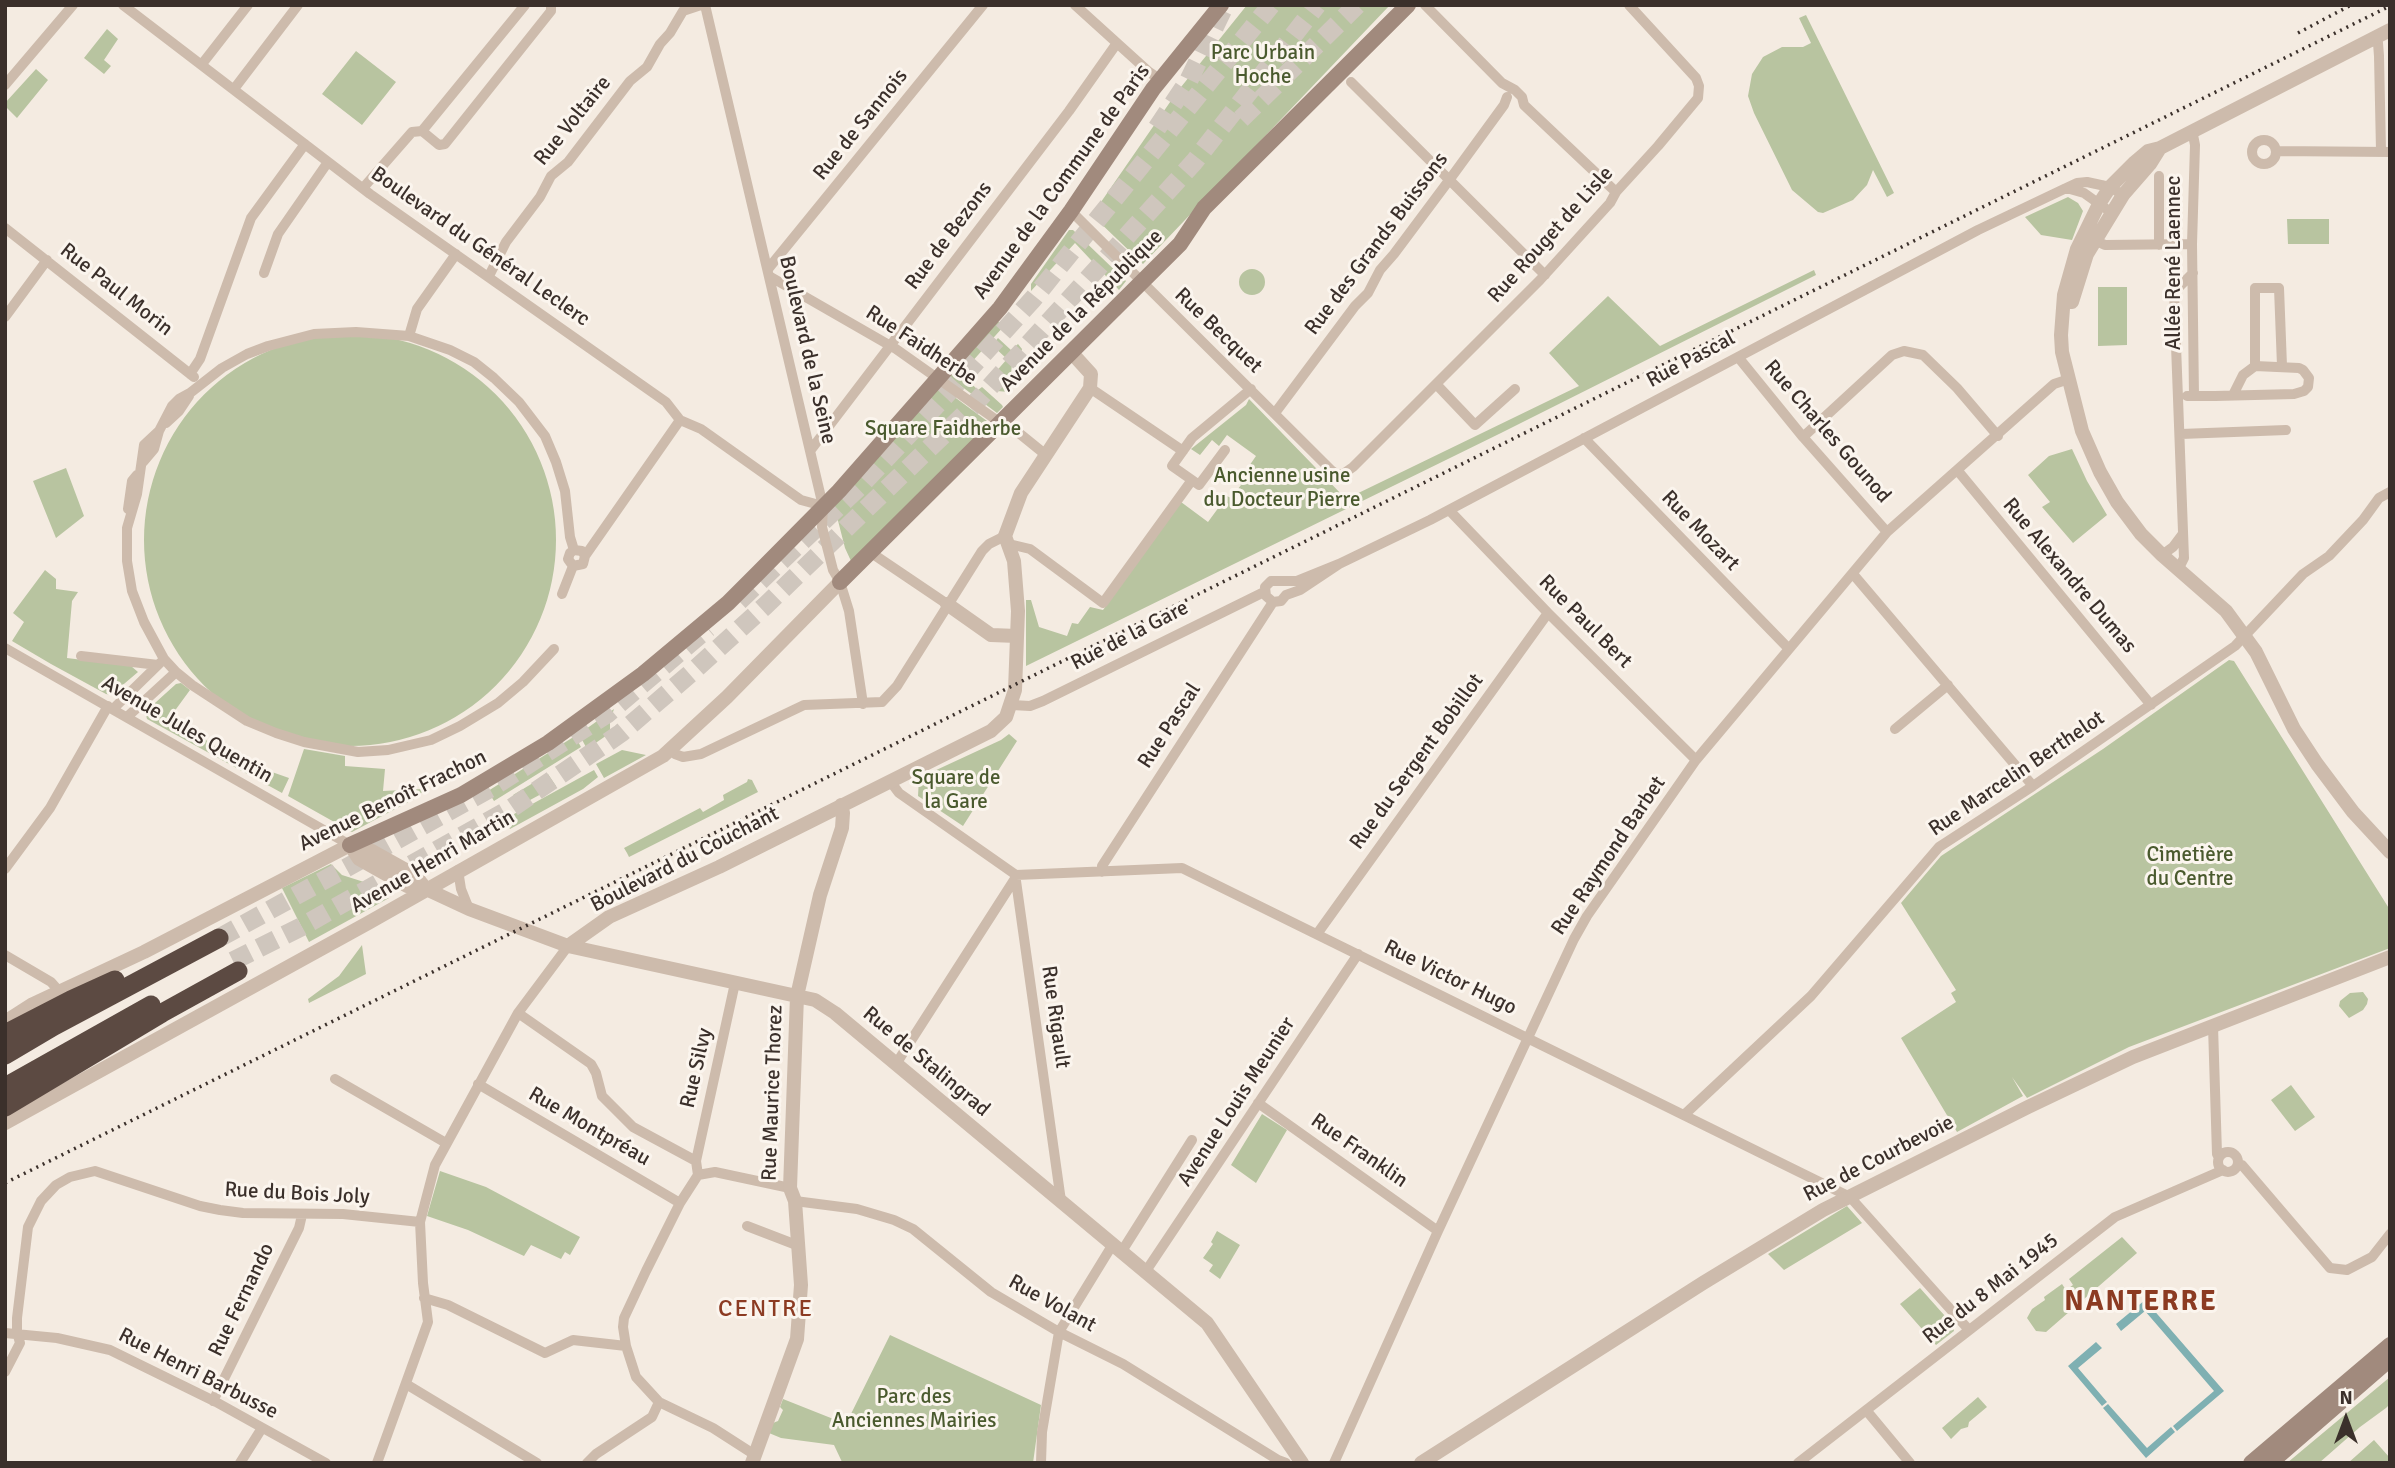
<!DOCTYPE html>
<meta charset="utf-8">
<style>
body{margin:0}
#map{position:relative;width:2395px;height:1468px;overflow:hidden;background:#f4ebe1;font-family:Signika,sans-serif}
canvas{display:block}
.frame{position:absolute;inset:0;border:7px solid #3b302b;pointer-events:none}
.north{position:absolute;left:2311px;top:1384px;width:70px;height:70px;-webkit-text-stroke:5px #fbf5ee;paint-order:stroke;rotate:0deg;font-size:19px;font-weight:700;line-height:28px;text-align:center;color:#3b302b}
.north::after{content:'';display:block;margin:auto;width:24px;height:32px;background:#3b302b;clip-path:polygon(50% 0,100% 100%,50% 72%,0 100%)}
</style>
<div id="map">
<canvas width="2395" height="1468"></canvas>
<div class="frame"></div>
<div class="north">N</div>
</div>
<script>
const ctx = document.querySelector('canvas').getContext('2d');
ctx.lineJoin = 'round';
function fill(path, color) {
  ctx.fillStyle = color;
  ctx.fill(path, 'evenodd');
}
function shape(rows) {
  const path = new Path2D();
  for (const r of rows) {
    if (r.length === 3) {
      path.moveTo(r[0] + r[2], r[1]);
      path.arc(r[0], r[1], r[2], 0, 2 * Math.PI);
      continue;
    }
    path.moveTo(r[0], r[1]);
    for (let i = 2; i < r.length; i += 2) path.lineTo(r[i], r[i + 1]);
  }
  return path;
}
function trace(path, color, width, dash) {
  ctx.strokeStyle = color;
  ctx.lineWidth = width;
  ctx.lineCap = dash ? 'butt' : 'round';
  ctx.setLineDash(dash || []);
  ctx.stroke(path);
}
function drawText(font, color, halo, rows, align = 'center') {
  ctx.font = font + ' Signika,sans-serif';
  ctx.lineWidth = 6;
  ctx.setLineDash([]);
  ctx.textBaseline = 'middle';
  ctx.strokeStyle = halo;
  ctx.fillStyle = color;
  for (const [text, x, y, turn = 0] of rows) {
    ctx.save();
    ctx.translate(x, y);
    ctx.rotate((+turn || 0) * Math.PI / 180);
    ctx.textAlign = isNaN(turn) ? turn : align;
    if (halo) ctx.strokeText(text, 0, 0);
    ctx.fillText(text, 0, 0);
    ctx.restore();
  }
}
fill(shape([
 [1247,5,1390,5,1143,264,1092,215,1177,92],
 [1806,15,1894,193,1887,197,1873,170,1867,185,1853,200,1823,213,1818,212,1792,190,1754,113,1748,96,1752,74,1763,57,1782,47,1803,47,1811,43,1799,18],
 [107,29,118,39,104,60,111,66,104,74,84,58],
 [356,51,396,82,362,125,322,94],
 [36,69,48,80,17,118,5,106,5,103],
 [2068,197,2078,203,2083,211,2072,240,2041,235,2025,217],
 [2287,219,2329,219,2329,244,2288,244],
 [1069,230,1073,230,1126,281,1119,290,1075,243,1031,291,1031,284],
 [1252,282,13],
 [1814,270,1816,275,1501,433,1026,666,1026,600,1031,600,1039,627,1067,636,1072,623,1078,624,1090,607,1103,610,1181,502,1208,522,1227,496,1231,498,1241,485,1238,482,1256,456,1227,435,1219,446,1212,440,1200,455,1191,449,1246,405,1249,399,1346,499,1579,386,1549,353,1608,296,1660,346],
 [2098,287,2127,287,2127,345,2098,346],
 [996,320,1004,326,961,374,978,390,982,387,1002,405,1003,407,997,413,949,377],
 [350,540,206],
 [998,338,1011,350,1018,344,1022,349,1021,354,1012,364,1009,392,997,391,987,382,1007,359,992,345],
 [939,388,945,390,987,421,989,426,851,561,845,548,834,505],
 [2072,449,2087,481,2107,515,2073,543,2042,507,2050,502,2028,475,2049,456],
 [66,468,84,516,56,538,33,481],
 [45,570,56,579,56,589,78,592,72,601,67,658,131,666,138,672,111,695,106,694,51,664,12,641,24,622,13,613],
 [2229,660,2234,661,2390,910,2390,948,2129,1047,2027,1098,2012,1077,2023,1096,1957,1132,1901,1038,1956,1002,1951,993,1956,990,1901,903,1941,856,2103,749],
 [181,683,190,690,171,716,219,749,252,765,289,778,282,793,147,719,145,712,176,684],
 [614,709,610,721,610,733,587,749,579,734],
 [1009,734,1017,741,963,826,918,796,919,778,1001,740],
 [575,736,581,747,494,801,488,791],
 [304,749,345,756,345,766,385,769,383,791,421,789,423,791,418,797,352,832,288,796],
 [622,750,646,755,604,778,596,764],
 [594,770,598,777,583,789,510,829,505,819],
 [548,774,556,786,519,806,513,795],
 [748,779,752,780,758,792,629,857,627,853,624,848,700,808,703,812,724,800,723,795,747,782],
 [331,864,342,875,364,882,375,895,389,898,309,942,282,888],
 [362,945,366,974,309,1003,308,999,339,976],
 [2363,992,2368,999,2367,1004,2363,1010,2349,1018,2339,1006,2340,1001,2350,993],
 [2291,1085,2315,1117,2295,1131,2271,1100],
 [1262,1114,1287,1130,1256,1183,1231,1165],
 [440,1171,486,1187,580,1237,570,1255,565,1252,561,1259,531,1245,524,1256,468,1230,427,1216],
 [1847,1206,1862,1223,1784,1270,1768,1254],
 [1217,1231,1240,1245,1220,1279,1209,1271,1213,1265,1203,1258,1213,1244,1211,1242],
 [2122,1237,2137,1253,2046,1332,2036,1331,2027,1318,2032,1309,2045,1300,2044,1297,2062,1284,2066,1290,2073,1285,2069,1279],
 [1920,1288,1953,1325,1954,1331,1936,1345,1900,1304],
 [890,1335,1041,1405,1033,1463,842,1462,834,1445,781,1438,769,1433,773,1423,778,1421,783,1410,780,1407,783,1399,846,1424],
 [2390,1377,2390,1404,2386,1408,2360,1427,2319,1463,2287,1463],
 [1978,1397,1987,1407,1969,1422,1968,1427,1961,1429,1951,1439,1942,1428],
 [2374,1440,2390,1458,2390,1463,2348,1463]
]), '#b8c4a0');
fill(shape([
 [2145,1300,2224,1391,2177,1431,2173,1426,2214,1391,2145,1311,2121,1331,2116,1324],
 [2096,1342,2102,1348,2078,1368,2107,1402,2102,1406,2068,1366],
 [2108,1404,2147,1448,2171,1427,2175,1432,2146,1458,2103,1408]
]), '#7fb0b2');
trace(shape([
 [1241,119,1357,5],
 [1157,128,1189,80,1225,5],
 [739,601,859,487,945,396,1033,299,1271,5],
 [219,938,491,788,607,714,708,628],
 [233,961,301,927,510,809,621,733,691,673,765,606,967,412,1194,162,1317,5]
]), '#cfc6bd', 19, [19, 10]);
trace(shape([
 [123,5,370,194,666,402,680,420,701,429,801,500,823,506],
 [705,5,823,506,822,527,833,570,840,582,849,611,863,704],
 [1075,5,1149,72,1161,80],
 [1425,5,1502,83,1515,90,1522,97,1524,105,1616,192],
 [2370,40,2378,43,2379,56,2381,151],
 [202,64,248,5],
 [1351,82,1545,275],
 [5,85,73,5],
 [234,89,298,5],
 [2192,130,2195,145,2192,244,2194,396],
 [422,131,439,145,445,144,551,11,551,5],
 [2264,152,12],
 [2276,151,2390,152],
 [363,188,412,132,422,131,525,5],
 [2064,189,2070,189,2084,193,2112,213],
 [1071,211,1331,470,1338,475,1343,474,1353,467,1540,280,1610,203,1616,192,1658,146,1698,98,1699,86,1696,78,1629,5],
 [5,228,194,377],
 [2090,238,2105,245,2192,244],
 [2159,245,2159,176],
 [768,269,983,5],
 [264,273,278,234,328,162],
 [489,276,506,242,540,197,551,176,568,162,630,81,647,67,660,44,670,33,683,11,701,5],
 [769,276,896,349,995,419,1009,425,1046,455],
 [5,317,47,260],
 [409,336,417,309,456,254],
 [1738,357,1803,437,1887,532],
 [2255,366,2255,288,2279,288,2282,366],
 [190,374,200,359,251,218,305,144],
 [1436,384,1475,425,1515,389],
 [1090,388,1183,451],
 [2187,396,2215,396,2294,394,2304,391,2308,387,2309,378,2303,370,2299,368,2255,366,2243,375,2233,395],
 [1275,413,1355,306,1368,293,1380,270,1394,254,1450,179,1504,105,1507,97],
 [166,423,179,411,189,396],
 [2181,434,2286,430],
 [1803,437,1892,355,1904,351,1923,355,1957,388,1998,436],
 [1584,438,1789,649],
 [810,451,1069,111,1117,43],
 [143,462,154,449,159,431],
 [1958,471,2151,705],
 [1192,480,1199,485,1225,450],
 [128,509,132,481,137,475],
 [1449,510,1548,613,1696,760],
 [1009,544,1030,549,1103,603,1192,480,1172,466,1192,438,1251,389],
 [870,552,947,604],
 [2162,555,2173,547,2182,535],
 [585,556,582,551,574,550,570,553,568,559,573,566,583,564,585,556,680,420],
 [1339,564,1300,590,1286,595,1281,601,1273,602,1266,596,1265,587,1271,581,1297,581,1339,564,1430,520,1978,230,2062,190,2077,183,2087,182,2110,187,2123,195],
 [2178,570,2184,558,2174,292,2193,273],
 [1853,574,2033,786],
 [562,594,573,566],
 [5,648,350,845],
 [554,649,523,682,498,703,460,726,431,740,388,750,358,752,304,742,276,733,247,721,192,685,176,672,164,659,144,622,132,591,127,561,127,528,137,494,144,445,159,431,172,406,179,399,190,393,222,368,247,354,268,346,314,334,356,332,409,336,450,350,474,362,494,378,519,402,545,436,556,462,565,491,570,537,574,550],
 [81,656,158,665],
 [1012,705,1030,706,1043,701,1264,592],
 [113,709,160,663],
 [127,717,176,672],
 [1895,729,1948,685],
 [671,749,675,754,683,757,701,754,804,705,882,702,897,686,982,551,989,544,1005,536],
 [890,781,899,793,1016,875,1182,868,1850,1197,1969,1330],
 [5,869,50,808,108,706],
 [458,870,461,889,469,909],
 [1102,872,1102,866,1273,602],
 [1016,881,1061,1201],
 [1317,934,1548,613],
 [5,955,51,982,59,991],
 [735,983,696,1161,698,1175,680,1203,646,1271,624,1318,623,1327,626,1346,636,1377,659,1402,713,1428,755,1455],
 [518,1013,591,1064,596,1073,602,1096,633,1127,696,1161],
 [2213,1026,2217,1154,2219,1158],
 [896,1064,1016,877],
 [335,1079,446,1143],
 [478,1084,680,1203],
 [1258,1103,1438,1231],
 [1684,1115,1811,996,1939,847,2033,786,2235,646,2303,574,2329,556,2363,520,2379,498,2390,492],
 [2228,1162,10],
 [2238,1164,2242,1165,2330,1268,2347,1270,2372,1257,2390,1234],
 [698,1175,715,1172,790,1188],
 [795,1201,857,1209,894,1220,913,1229,991,1292,1059,1332,1123,1364,1278,1460,1286,1463],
 [747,1226,799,1246],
 [1122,1251,1192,1140],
 [1146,1271,1358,954],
 [424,1298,448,1305,545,1353,573,1340,626,1346],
 [5,1333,57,1338,110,1350,216,1402,326,1463],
 [5,1372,20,1343,17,1332,17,1318,28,1227,41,1201,56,1185,70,1177,95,1171,200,1206,220,1210,243,1213,343,1214,420,1222],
 [406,1384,537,1463],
 [213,1401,299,1228,302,1215],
 [1866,1410,1910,1463],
 [240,1463,262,1428],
 [377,1463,428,1322,423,1283,420,1222,435,1165,518,1013,568,946],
 [587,1463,596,1454,652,1417,659,1402],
 [1041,1463,1042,1432,1059,1332,1113,1244],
 [1334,1463,1438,1231,1574,939,1587,916,1696,760,1887,532,2054,384,2069,379],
 [1798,1463,2115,1217,2223,1170]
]), '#cdbbac', 10);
trace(shape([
 [2390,30,2160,148,2148,151,2135,162,2110,187,2099,204,2077,249,2064,295,2061,335,2062,352,2082,431,2100,472,2117,502,2141,534,2162,555,2226,611,2256,652,2294,729,2317,764,2353,812,2390,852],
 [2072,302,2087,254,2123,195,2150,164,2160,148],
 [947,604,991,635,1017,636],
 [350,845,359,859,407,886,426,889,469,909,568,946,815,1000,835,1013,1207,1323,1302,1463],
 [350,845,372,851,415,875,426,889],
 [568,946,609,917,719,867,991,731,1006,717,1015,690,1018,611,1014,561,1005,536,1021,493,1090,388,1091,374,1071,352],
 [5,1022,33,1004,144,952,350,845],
 [5,1123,368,923,663,756,727,697,840,582],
 [752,1463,797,1339,801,1285,795,1201,790,1188,797,996,820,895,842,828,843,813,841,805],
 [1421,1463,1703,1283,1823,1210,2028,1107,2133,1057,2390,957]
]), '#cdbbac', 14);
trace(shape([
 [840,582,1180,244,1204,208,1408,5],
 [350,845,461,795,548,743,643,674,728,603,757,574,839,491,1000,308,1071,211,1153,89,1221,5],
 [2251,1463,2390,1345],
 [2270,1463,2390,1359]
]), '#a18a7d', 16);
trace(shape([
 [5,1034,71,1000,115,980],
 [5,1055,54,1026,219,938],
 [5,1087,151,1005],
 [5,1107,162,1013,238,971]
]), '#5c4a42', 19);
trace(shape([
 [2298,33,2351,5],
 [5,1183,2390,6]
]), '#3b302b', 3.5, [2, 5]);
drawText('21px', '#4a5a2e', '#fbf5ee', [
 ["Parc Urbain",1263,53],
 ["Hoche",1263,77],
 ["Square Faidherbe",943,429],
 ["Ancienne usine",1282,476],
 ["du Docteur Pierre",1282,500],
 ["Square de",956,778],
 ["la Gare",956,802],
 ["Cimetière",2190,855],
 ["du Centre",2190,879],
 ["Parc des",914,1397],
 ["Anciennes Mairies",914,1421]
]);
drawText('21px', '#3b302b', '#fbf5ee', [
 ["Rue Voltaire",573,121,-51],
 ["Rue de Sannois",861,125,-51],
 ["Avenue de la Commune de Paris",1062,182,-54],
 ["Rue Rouget de Lisle",1551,235,-48],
 ["Rue de Bezons",949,236,-53],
 ["Rue des Grands Buissons",1377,244,-53],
 ["Boulevard du Général Leclerc",480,247,35],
 ["Allée René Laennec",2174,263,-90],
 ["Rue Paul Morin",116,290,38],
 ["Avenue de la République",1082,311,-45],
 ["Rue Becquet",1218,331,44],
 ["Rue Faidherbe",921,346,33],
 ["Boulevard de la Seine",807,350,77],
 ["Rue Pascal",1691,360,-28],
 ["Rue Charles Gounod",1827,432,49],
 ["Rue Mozart",1700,531,46],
 ["Rue Alexandre Dumas",2069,576,50],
 ["Rue Paul Bert",1585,622,45],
 ["Rue de la Gare",1130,636,-27],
 ["Rue Pascal",1170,726,-57],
 ["Avenue Jules Quentin",187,730,30],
 ["Rue du Sergent Bobillot",1417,762,-54],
 ["Rue Marcelin Berthelot",2017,774,-34],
 ["Avenue Benoît Frachon",393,801,-26],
 ["Rue Raymond Barbet",1609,856,-56],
 ["Boulevard du Couchant",685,860,-27],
 ["Avenue Henri Martin",433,862,-30],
 ["Rue Victor Hugo",1450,978,26],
 ["Rue Rigault",1055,1017,82],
 ["Rue de Stalingrad",926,1062,40],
 ["Rue Silvy",697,1068,-77],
 ["Rue Maurice Thorez",773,1093,-88],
 ["Avenue Louis Meunier",1237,1102,-57],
 ["Rue Montpréau",589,1127,30],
 ["Rue Franklin",1359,1151,35],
 ["Rue de Courbevoie",1879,1159,-27],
 ["Rue du Bois Joly",297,1194,3],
 ["Rue du 8 Mai 1945",1991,1289,-38],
 ["Rue Fernando",242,1300,-64],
 ["Rue Volant",1052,1304,29],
 ["Rue Henri Barbusse",198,1374,27]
]);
ctx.letterSpacing = '2px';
drawText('24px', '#8c3b22', '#fbf5ee', [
 ["CENTRE",766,1310]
]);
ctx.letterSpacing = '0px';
ctx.letterSpacing = '2px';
drawText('bold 28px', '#8c3b22', '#fbf5ee', [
 ["NANTERRE",2141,1303]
]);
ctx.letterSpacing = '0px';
</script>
